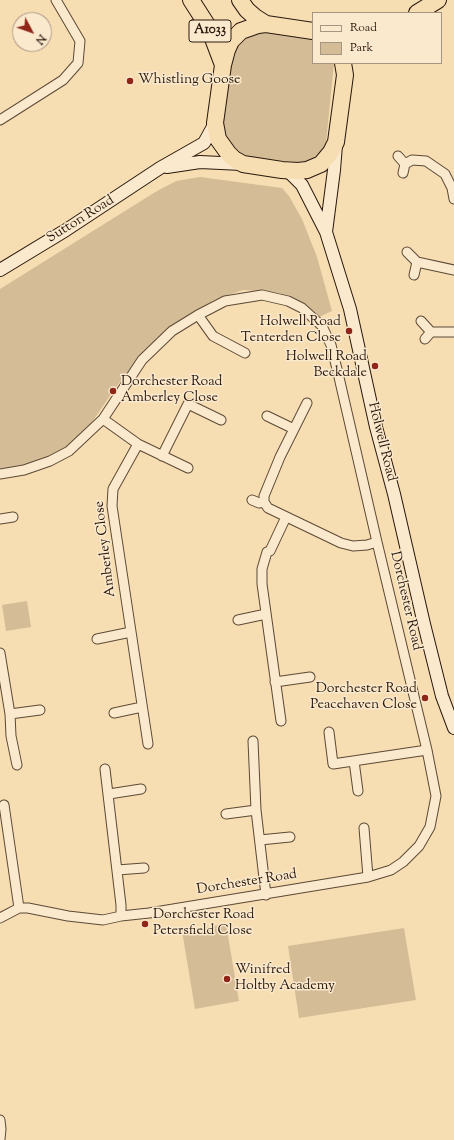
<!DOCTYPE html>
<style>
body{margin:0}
#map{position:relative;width:454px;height:1140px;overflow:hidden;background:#f7ddb2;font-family:"Sorts Mill Goudy",serif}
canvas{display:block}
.legend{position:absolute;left:312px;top:12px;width:130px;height:52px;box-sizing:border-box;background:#fae9cd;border:1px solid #a69580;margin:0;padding:5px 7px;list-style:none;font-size:12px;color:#29180d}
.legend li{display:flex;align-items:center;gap:8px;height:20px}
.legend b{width:20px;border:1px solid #a69580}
.north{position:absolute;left:12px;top:12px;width:40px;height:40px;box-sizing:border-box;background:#fae9cd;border:1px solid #a69580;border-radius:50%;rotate:131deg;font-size:11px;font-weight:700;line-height:16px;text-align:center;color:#29180d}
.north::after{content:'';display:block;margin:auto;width:14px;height:18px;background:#8f2418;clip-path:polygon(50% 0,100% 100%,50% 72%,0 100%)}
</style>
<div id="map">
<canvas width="454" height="1140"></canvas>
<ul class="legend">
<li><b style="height:5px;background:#fae9cd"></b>Road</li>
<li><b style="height:11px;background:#d4bc96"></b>Park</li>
</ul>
<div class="north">N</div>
</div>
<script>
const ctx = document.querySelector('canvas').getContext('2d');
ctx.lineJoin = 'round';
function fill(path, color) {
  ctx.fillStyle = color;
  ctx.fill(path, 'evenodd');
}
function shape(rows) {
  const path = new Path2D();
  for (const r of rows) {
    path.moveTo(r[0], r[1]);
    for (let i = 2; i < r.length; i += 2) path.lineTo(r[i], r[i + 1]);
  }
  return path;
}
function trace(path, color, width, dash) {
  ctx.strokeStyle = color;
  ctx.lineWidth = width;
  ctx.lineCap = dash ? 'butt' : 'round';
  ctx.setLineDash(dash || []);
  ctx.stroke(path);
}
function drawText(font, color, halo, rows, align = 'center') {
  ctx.font = font + ' "Sorts Mill Goudy",serif';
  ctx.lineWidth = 3;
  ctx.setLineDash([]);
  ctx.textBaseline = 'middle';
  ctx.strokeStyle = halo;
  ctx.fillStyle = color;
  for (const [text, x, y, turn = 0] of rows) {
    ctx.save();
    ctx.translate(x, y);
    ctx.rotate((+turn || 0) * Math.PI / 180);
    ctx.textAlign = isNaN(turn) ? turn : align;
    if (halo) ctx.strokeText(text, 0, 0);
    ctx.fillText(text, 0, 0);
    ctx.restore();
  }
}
fill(shape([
 [261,30,313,39,313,63,334,63,326,143,320,152,309,162,303,163,251,157,238,153,229,143,224,130,223,117,234,47,240,38],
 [200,177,282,188,289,196,302,219,317,257,332,311,319,317,295,300,279,293,259,291,243,290,216,299,188,316,141,355,116,387,90,425,76,440,60,452,29,466,0,471,0,289,157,191,176,181],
 [27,601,31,627,6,631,2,605],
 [226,924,239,1001,195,1009,182,931],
 [404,928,416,1000,299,1018,288,946]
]), '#d4bc96');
const street = shape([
 [0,120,63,80,78,63,80,41,56,0],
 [398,156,405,164,403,173],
 [405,164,412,160,426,161,445,174,452,188,454,199],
 [407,252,417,262,414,275],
 [417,262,454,270],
 [198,315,213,336,245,353],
 [421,321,431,332,425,339],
 [431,332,454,332],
 [307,403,280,457,264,496,264,502,268,508,341,543,353,546,367,545,377,542],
 [267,416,294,429],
 [103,419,138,444,188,468],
 [138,444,113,489,112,506,148,744],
 [162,456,188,404,221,420],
 [0,474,24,470,50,461,69,451,103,419,142,360,172,331,198,315,225,301,262,295,288,301,302,308,322,326,331,345,338,373,377,542,427,750,436,796,430,827,419,846,403,862,391,870,368,877,149,913,121,916,103,920,68,916,28,908,19,908,0,918],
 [252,500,259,503,264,502],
 [0,519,13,517],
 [238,620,266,614],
 [97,639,131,632],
 [0,653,10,714,11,736,17,765],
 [275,682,310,677],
 [114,713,142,707],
 [10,714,40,710],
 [281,721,262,584,262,569,267,552,270,551,286,517],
 [329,732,333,764,427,750],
 [253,741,256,810,266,895],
 [354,761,358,791],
 [105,769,121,905,121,916],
 [109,794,141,789],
 [4,805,19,908],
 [226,814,256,810],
 [364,828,368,877],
 [260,840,290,837],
 [117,870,144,868],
 [0,1120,1,1129,0,1139]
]);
const secondary = shape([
 [167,167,200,162,242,164],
 [283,170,291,174,302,185,326,232,350,309,376,427,394,494,424,624,442,696,454,728],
 [326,232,334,170,336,145],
 [0,270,66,230,160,168,204,143,215,123]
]);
const highway = shape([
 [191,0,209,28,223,65],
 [240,0,247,10,255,17,266,24],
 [417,13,438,0],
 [313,31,266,24,258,25,241,31,231,41,227,50,223,65,215,123,218,139,228,153,234,159,243,164,282,170,298,171,307,170,321,164,331,152,336,142,345,75,343,63]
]);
trace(street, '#5c4936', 11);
trace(secondary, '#29180d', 14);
trace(highway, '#29180d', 18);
trace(street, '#fae9cd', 9);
trace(secondary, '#fae9cd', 12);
trace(highway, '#f7ddb2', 16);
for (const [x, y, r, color] of [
 [130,81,4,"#8f2418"],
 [349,331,4,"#8f2418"],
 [375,366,4,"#8f2418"],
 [113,391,4,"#8f2418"],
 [425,698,4,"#8f2418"],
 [145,924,4,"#8f2418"],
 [227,979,4,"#8f2418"]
]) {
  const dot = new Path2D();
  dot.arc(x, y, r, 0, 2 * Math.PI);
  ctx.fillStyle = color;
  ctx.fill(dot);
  trace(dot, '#fae9cd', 1.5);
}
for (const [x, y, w] of [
 [210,31,42]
]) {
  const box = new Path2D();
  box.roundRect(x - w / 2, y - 11, w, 22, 3);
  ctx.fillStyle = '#fae9cd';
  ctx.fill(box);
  trace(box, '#29180d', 1);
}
drawText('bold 13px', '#29180d', null, [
 ["A1033",210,31]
]);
drawText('14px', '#29180d', '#fae9cd', [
 ["Whistling Goose",138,81],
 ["Holwell Road",341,323,"right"],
 ["Tenterden Close",341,339,"right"],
 ["Holwell Road",367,358,"right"],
 ["Beckdale",367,374,"right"],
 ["Dorchester Road",121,383],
 ["Amberley Close",121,399],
 ["Dorchester Road",417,690,"right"],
 ["Peacehaven Close",417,706,"right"],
 ["Dorchester Road",153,916],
 ["Petersfield Close",153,932],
 ["Winifred",235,971],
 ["Holtby Academy",235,987]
], 'left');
drawText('14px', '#29180d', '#fae9cd', [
 ["Sutton Road",81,220,-32],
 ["Holwell Road",381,442,76],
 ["Amberley Close",106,549,-97],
 ["Dorchester Road",405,601,77],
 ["Dorchester Road",247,883,-9]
]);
</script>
